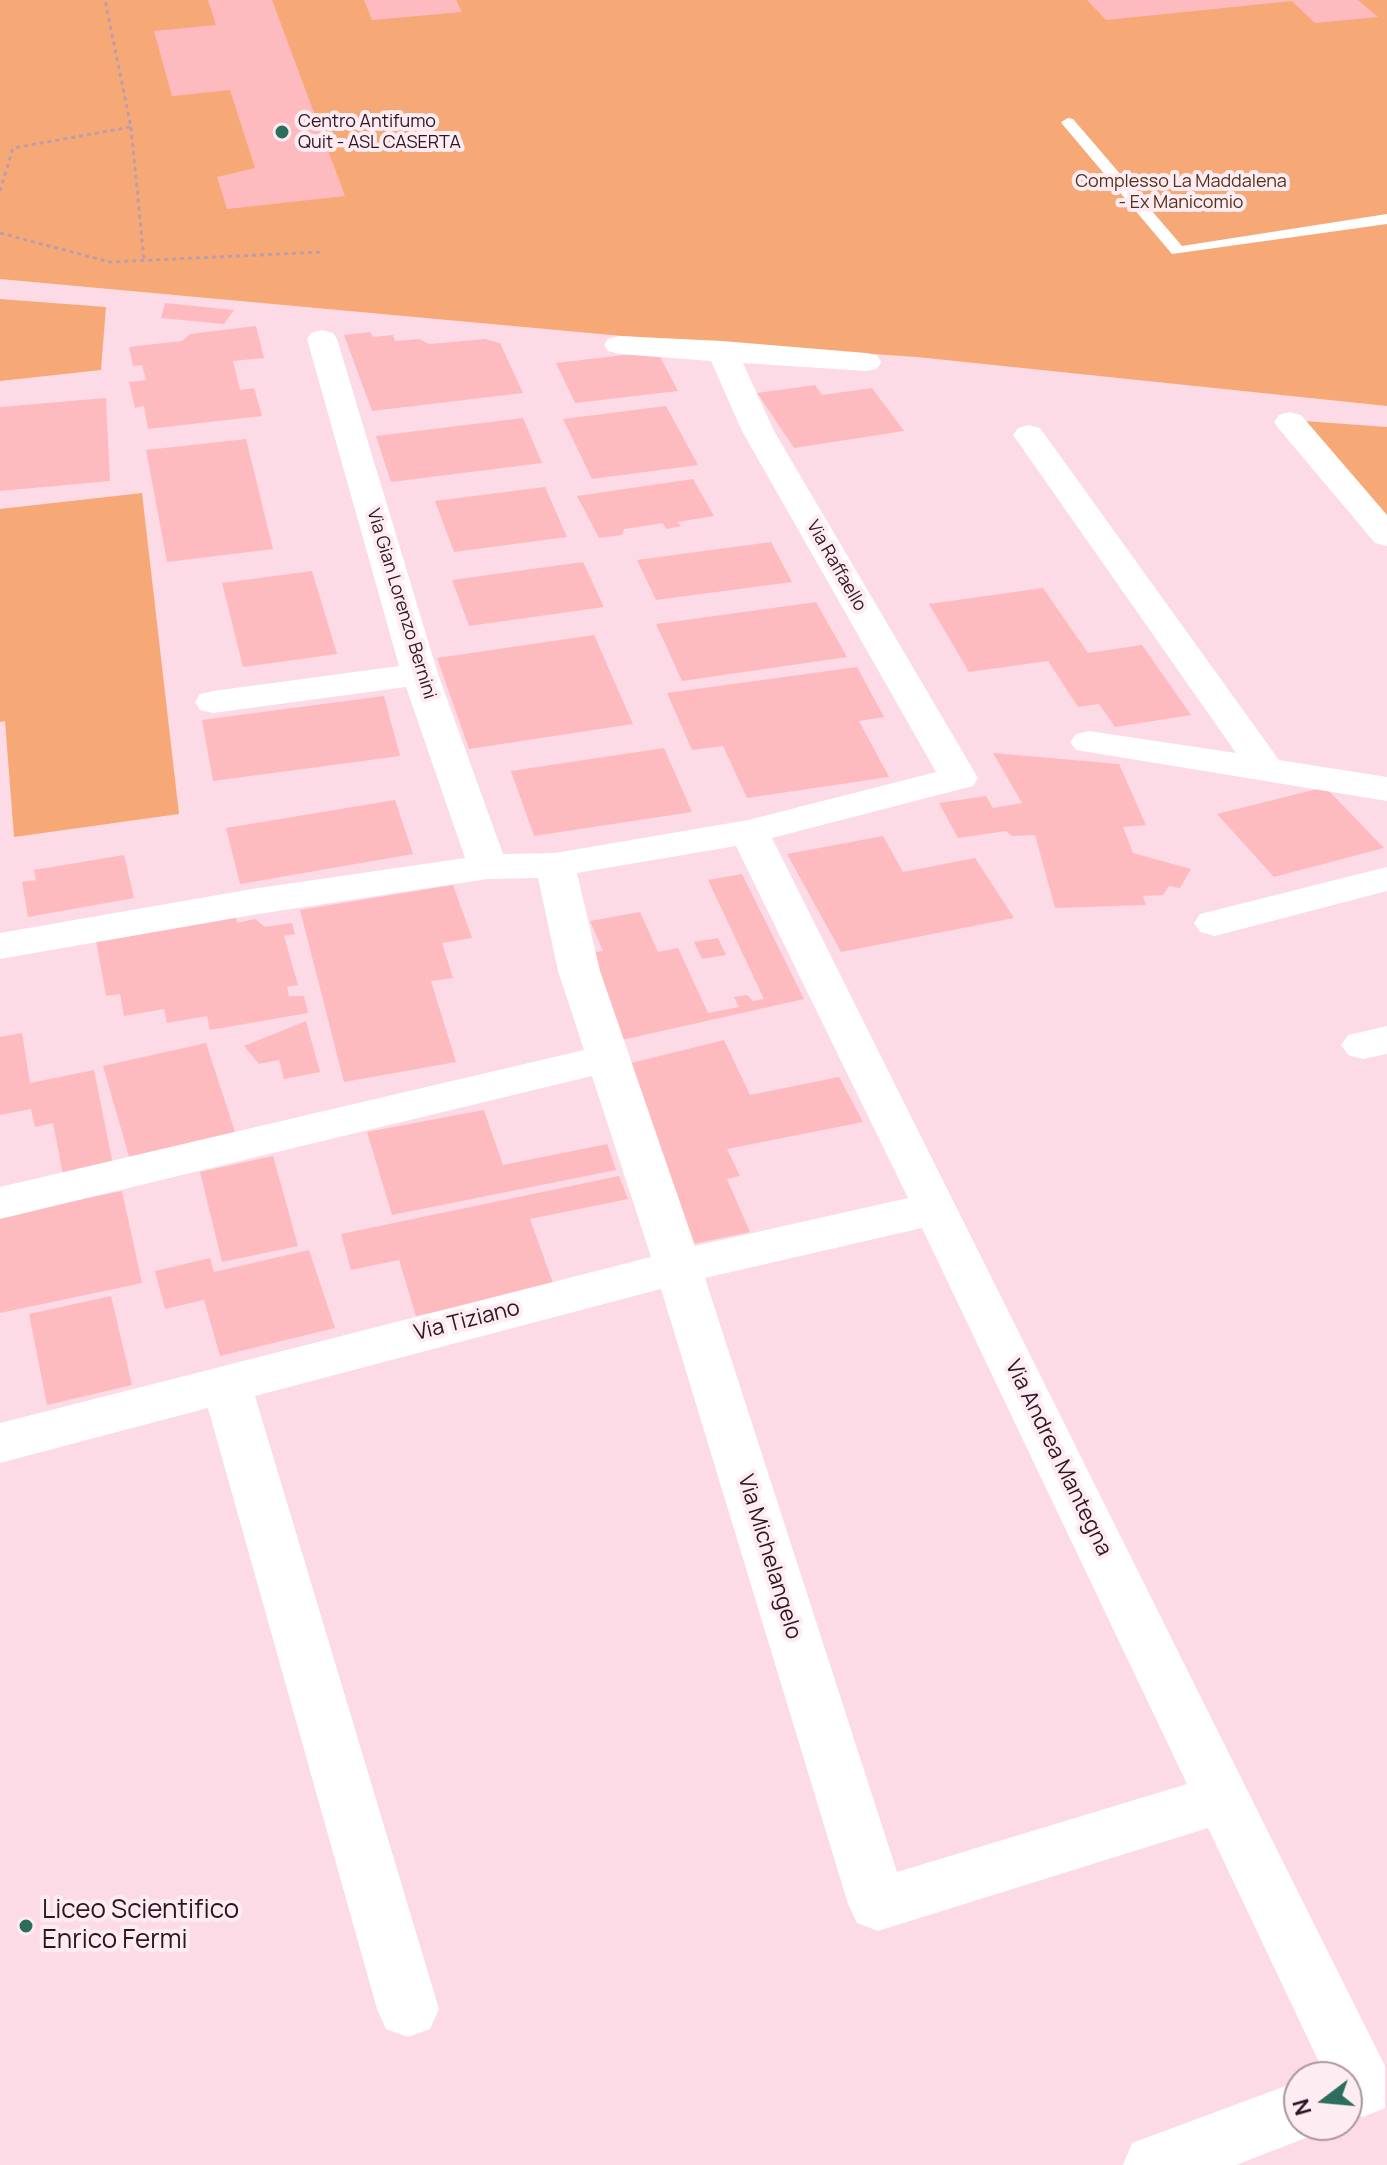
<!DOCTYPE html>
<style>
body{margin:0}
#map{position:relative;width:1387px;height:2165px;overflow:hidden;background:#fcdae6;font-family:Manrope,sans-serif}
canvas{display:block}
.north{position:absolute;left:1283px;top:2061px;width:80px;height:80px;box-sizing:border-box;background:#feecf3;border:2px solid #ac969f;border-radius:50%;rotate:254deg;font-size:22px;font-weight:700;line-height:32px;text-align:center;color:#311421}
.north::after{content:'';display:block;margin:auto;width:28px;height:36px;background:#2c6d5c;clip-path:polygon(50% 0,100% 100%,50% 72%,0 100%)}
</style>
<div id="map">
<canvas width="1387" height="2165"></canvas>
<div class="north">N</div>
</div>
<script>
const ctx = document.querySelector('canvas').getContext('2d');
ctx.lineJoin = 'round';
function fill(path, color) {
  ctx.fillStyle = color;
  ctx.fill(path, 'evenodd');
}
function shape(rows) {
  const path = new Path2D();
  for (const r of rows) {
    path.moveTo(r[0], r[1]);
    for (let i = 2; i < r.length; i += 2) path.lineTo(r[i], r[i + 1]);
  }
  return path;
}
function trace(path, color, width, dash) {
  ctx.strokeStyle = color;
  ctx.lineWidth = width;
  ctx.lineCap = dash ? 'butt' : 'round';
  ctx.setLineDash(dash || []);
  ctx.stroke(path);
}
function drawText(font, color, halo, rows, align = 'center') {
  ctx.font = font + ' Manrope,sans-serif';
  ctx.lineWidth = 8;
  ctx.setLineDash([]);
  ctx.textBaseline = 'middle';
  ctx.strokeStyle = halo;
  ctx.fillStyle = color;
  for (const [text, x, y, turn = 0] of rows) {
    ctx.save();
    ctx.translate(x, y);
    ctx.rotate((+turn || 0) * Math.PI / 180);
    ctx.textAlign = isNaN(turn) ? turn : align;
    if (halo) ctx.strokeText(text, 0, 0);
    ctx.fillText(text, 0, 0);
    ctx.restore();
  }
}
fill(shape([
 [0,0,1387,0,1387,406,917,357,677,341,0,279],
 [0,299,106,307,101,370,0,381],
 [1304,421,1387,427,1387,519],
 [142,493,179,814,14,837,5,721,0,722,0,509]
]), '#f6a977');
fill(shape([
 [208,0,272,0,345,196,227,209,217,177,255,168,230,90,172,96,154,31,216,25],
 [364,0,456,0,462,12,372,20],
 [1087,0,1358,0,1378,17,1315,23,1292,1,1106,20],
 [165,303,234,310,224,324,161,318],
 [256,326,264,358,233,361,240,390,254,388,262,416,148,429,144,406,135,408,129,382,146,380,142,365,133,366,129,347,182,341,190,334],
 [370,332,373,337,393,335,395,341,419,339,429,344,485,339,500,343,523,393,372,411,344,335],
 [657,351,678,391,575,403,556,363],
 [815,385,822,395,872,388,904,431,794,448,757,393],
 [106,398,110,481,0,491,0,407],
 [666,406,698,465,592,479,563,419],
 [523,418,542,463,391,482,376,436],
 [246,439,273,549,167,562,146,450],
 [693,479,714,516,677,522,681,526,666,529,663,523,624,529,622,535,599,538,577,496],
 [545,487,567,537,454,552,435,501],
 [771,542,792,582,656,600,637,560],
 [583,562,604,607,469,626,452,580],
 [312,571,337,654,243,667,222,583],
 [1043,588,1088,653,1142,645,1191,715,1115,727,1099,704,1078,707,1048,661,969,672,929,604],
 [816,602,847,657,682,681,656,624],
 [594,635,633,724,469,749,437,658],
 [857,667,884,717,859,721,889,777,747,798,723,746,692,750,667,693],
 [384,696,400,756,213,781,202,720],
 [664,748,692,812,534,836,511,771],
 [993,753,1119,764,1146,825,1123,827,1133,853,1191,869,1180,888,1169,886,1163,895,1143,896,1146,905,1055,908,1035,835,1012,836,1006,831,958,838,939,803,986,796,993,808,1022,803],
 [1325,787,1384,848,1274,877,1217,814],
 [395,800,413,854,240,884,226,828],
 [883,836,903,872,975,858,1014,918,841,952,787,854],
 [124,855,134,898,28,917,22,882,36,880,34,870],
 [742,874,804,999,622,1040,588,953,603,951,590,921,640,912,658,952,678,948,708,1013,739,1007,734,997,747,995,753,1001,764,999,708,880],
 [453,885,472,938,442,943,453,978,431,981,456,1062,344,1082,300,910],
 [235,912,237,923,255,919,265,927,292,923,295,934,284,936,298,985,287,987,289,996,304,996,308,1013,210,1030,207,1016,167,1023,164,1009,124,1016,120,994,106,996,95,935],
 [718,938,726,955,702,959,694,942],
 [306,1021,320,1072,284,1079,279,1060,259,1064,244,1046],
 [22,1033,30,1083,94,1070,113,1165,63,1175,53,1123,35,1127,31,1109,0,1115,0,1037],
 [724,1040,750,1095,839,1077,863,1122,727,1149,740,1176,727,1179,750,1232,688,1245,627,1064],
 [206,1043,236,1135,130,1160,103,1066],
 [484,1110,503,1165,607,1144,616,1170,392,1215,367,1132],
 [273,1156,298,1246,222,1262,200,1172],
 [619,1176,628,1199,530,1219,554,1286,416,1316,399,1260,351,1270,341,1234],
 [122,1191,142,1283,0,1313,0,1216],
 [309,1250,335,1328,220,1356,204,1300,165,1309,155,1271,210,1258,214,1272],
 [111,1296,132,1385,47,1405,29,1314]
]), '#fdbbc0');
trace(shape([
 [131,127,144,260],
 [0,191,13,148,131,127,105,0],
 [0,233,110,262,324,252]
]), '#be9daa', 3, [4, 4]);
fill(shape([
 [1068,118,1073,119,1182,246,1387,214,1387,224,1172,254,1063,125,1061,122,1068,118]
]), '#fff');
fill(shape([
 [322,330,333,333,337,339,438,674,503,854,555,853,748,820,936,772,742,431,711,361,619,354,608,351,604,345,608,339,619,336,722,341,866,353,877,355,881,362,877,369,866,371,743,363,774,431,978,778,973,786,772,838,1385,2066,1385,2108,1363,2117,1347,2110,1347,2077,1326,2077,1208,1828,878,1931,857,1923,848,1904,661,1289,255,1396,439,2009,430,2029,408,2037,386,2029,377,2009,208,1408,0,1463,0,1423,651,1257,592,1076,0,1219,0,1187,584,1050,558,971,538,878,488,879,252,915,0,959,0,933,252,889,465,858,406,687,213,713,200,710,195,702,200,694,213,691,399,666,307,339,311,333,322,330],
 [736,846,908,1198,695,1246,600,971,577,873,736,846],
 [922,1228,1187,1784,897,1872,705,1278,922,1228],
 [1290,412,1301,415,1387,515,1387,546,1375,543,1279,429,1274,422,1279,415,1290,412],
 [1029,425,1040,428,1279,760,1387,777,1387,801,1076,750,1070,742,1076,734,1089,731,1236,753,1013,435,1018,428,1029,425],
 [1387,867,1387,891,1215,936,1200,932,1194,923,1200,914,1387,867],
 [1387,1026,1387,1054,1363,1059,1348,1055,1341,1045,1348,1035,1387,1026],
 [1299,2081,1299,2125,1324,2125,1321,2132,1236,2165,1123,2165,1132,2143,1299,2081]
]), '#fff');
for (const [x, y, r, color] of [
 [282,132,8,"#2c6d5c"],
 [26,1926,8,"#2c6d5c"]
]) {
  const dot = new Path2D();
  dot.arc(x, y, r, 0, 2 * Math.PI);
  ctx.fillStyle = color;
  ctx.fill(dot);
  trace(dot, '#feecf3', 3);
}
drawText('18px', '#311421', '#feecf3', [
 ["Centro Antifumo",298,122],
 ["Quit - ASL CASERTA",298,143]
], 'left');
drawText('18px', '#543118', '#feecf3', [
 ["Complesso La Maddalena",1181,182],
 ["- Ex Manicomio",1181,203]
]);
drawText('18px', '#311421', '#feecf3', [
 ["Via Raffaello",836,566,60],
 ["Via Gian Lorenzo Bernini",401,604,73]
]);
drawText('22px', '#311421', '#feecf3', [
 ["Via Tiziano",467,1321,-14],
 ["Via Andrea Mantegna",1058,1458,64],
 ["Via Michelangelo",769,1557,73]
]);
drawText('26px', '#311421', '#feecf3', [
 ["Liceo Scientifico",42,1911],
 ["Enrico Fermi",42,1941]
], 'left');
</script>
